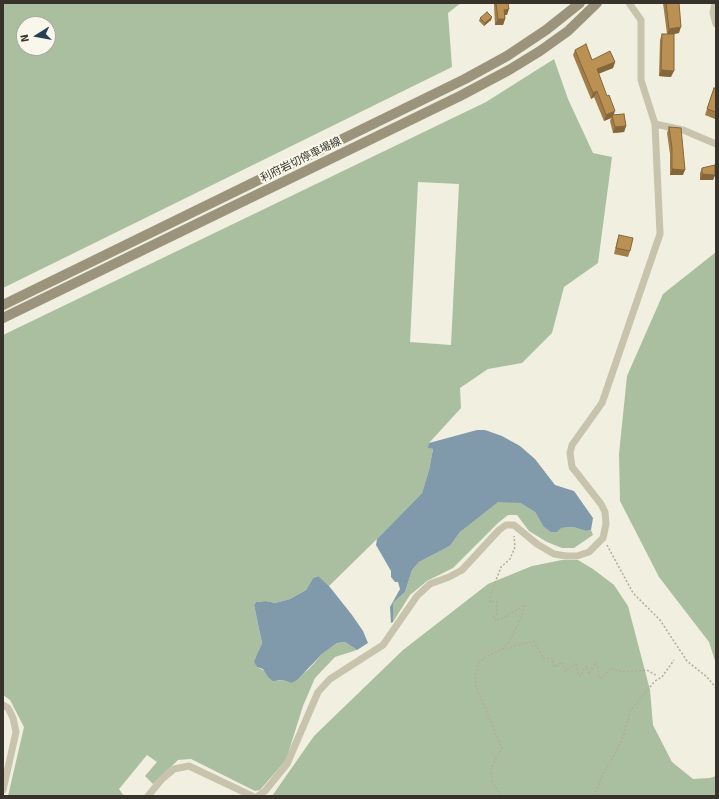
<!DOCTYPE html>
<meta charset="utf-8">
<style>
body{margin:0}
#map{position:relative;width:719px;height:799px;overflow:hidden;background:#f1efdf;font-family:Signika,sans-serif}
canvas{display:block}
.frame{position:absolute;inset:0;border:4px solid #37332a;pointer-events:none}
.north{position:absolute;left:16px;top:16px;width:40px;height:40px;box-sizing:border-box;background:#f9f7eb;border:1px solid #aba99e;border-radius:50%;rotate:259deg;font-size:11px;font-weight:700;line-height:16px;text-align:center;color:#37332a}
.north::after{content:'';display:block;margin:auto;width:14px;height:18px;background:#234055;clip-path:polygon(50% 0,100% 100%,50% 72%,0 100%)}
</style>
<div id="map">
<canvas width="719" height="799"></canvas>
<div class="frame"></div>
<div class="north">N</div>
</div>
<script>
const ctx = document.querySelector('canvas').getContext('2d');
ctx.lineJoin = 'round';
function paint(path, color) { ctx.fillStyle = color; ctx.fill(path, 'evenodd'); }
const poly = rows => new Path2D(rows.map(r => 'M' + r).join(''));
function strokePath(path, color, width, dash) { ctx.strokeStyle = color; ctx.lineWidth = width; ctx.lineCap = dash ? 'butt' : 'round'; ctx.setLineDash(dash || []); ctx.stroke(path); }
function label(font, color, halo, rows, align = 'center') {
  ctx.font = font + ' Signika,"Noto Sans JP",sans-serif'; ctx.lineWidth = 4; ctx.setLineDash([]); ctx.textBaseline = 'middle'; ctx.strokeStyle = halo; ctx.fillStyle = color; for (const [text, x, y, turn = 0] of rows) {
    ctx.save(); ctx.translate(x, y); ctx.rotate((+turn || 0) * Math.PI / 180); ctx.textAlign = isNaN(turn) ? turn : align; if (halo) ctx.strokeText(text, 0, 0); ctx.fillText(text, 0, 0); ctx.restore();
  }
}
paint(poly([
 [3,3,461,3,448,13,452,67,3,288],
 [24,24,48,24,48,48,24,48],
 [554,59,568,99,593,153,612,157,598,263,564,287,552,333,522,363,488,369,460,388,461,408,429,443,429,448,433,449,429,470,422,493,377,539,329,586,317,576,313,578,306,590,290,599,275,603,266,601,256,602,254,605,262,643,255,662,257,667,267,672,268,677,278,681,283,680,291,683,309,669,322,654,337,643,345,642,357,650,335,657,315,678,303,706,286,760,260,790,255,791,191,759,178,760,153,784,145,776,157,762,147,755,119,789,124,796,8,796,24,727,10,700,3,695,3,335,486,102],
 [418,182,459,184,451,345,410,342],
 [716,252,716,664,709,642,659,577,620,501,619,454,627,376,663,294],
 [507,501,520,503,535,512,543,526,561,528,573,527,586,531,591,530,593,535,574,548,562,548,547,542,529,531,517,515,508,515,498,523,453,568,427,581,410,595,393,622,393,603,405,592,412,570,419,562,450,546,460,532,488,508,498,502],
 [562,560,578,560,593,569,614,585,628,606,650,690,653,725,672,762,693,779,710,778,716,776,716,796,272,796,314,736,403,650,488,584,532,566]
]), '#aabfa0');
paint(poly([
 [477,430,485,430,502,436,520,446,535,459,555,485,574,491,593,518,591,530,586,531,573,527,561,528,557,532,551,532,543,526,535,512,520,503,498,502,460,532,450,546,419,562,412,570,405,592,393,603,393,622,391,623,390,607,400,589,398,582,395,582,391,577,391,571,376,545,377,539,422,493,429,470,433,449,428,448,429,443],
 [318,576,329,586,352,615,363,631,368,643,357,650,345,642,337,643,322,654,297,680,291,683,283,680,273,681,268,677,263,669,257,667,254,662,262,643,254,605,256,602,266,601,275,603,290,599,306,590,313,578]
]), '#819aab');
strokePath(poly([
 [607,545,633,593,660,620,687,661,707,677,716,688],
 [502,649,509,642,522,616,525,605,497,621,493,618,497,613,497,602,490,602,490,596,501,567,510,559,515,547,514,536],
 [501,796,492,781,491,768,502,748,476,687,475,678,478,663,486,657,500,650,534,641,543,658,553,659,554,667,562,662,565,671,576,663,579,676,581,676,585,667,587,666,589,674,593,666,597,663,599,677,602,678,611,668,622,672,647,670,657,676],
 [594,796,602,776,615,754,623,737,630,711,655,681,662,677,674,660]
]), '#b4ad96', 1.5, [2, 2]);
strokePath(poly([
 [715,3,713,13,716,24],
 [655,124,683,130,716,144],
 [3,705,8,708,13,718,16,732,3,790],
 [148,796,162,779,174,769,189,766,252,796],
 [258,796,265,791,287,764,318,692,330,679,383,645,417,596,430,584,449,577,462,570,499,530,506,525,514,525,537,544,554,554,566,556,577,556,589,552,603,538,606,524,605,512,601,504,576,472,572,467,570,453,572,445,602,403,660,234,655,124,641,80,641,20,629,3]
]), '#c8c3ac', 7);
strokePath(poly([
 [3,305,465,79,507,56,546,30,580,3],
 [3,318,460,96,509,70,540,51,568,31,597,3]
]), '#9c937d', 10);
paint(poly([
 [494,3,508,3,507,15,505,15,505,19,503,25,495,25,494,5],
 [663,3,679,3,679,33,674,34,671,77,659,76,660,40,662,34,667,34],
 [492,17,491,20,484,26,479,21,480,18],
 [575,50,592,60,615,62,613,68,598,74,613,115,626,126,624,132,613,133,610,121,611,118,604,121,594,97,591,99,573,55],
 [714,88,716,89,716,117,715,119,705,115],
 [669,127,683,175,670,175,670,154,667,133],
 [702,168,715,175,713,180,700,180,700,173],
 [619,235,630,251,628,257,614,254,617,241]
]), '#a17d47');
paint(poly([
 [509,9,507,15,502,15,504,10],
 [492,17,491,20,484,26,485,23],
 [498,19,505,19,503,25,495,25],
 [681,27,679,33,667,35,669,29],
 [615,62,613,68,595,75,597,69],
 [661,70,674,71,671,77,659,76],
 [597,91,594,97,591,99,593,93],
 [615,111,613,117,612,115,611,118,604,121,606,115],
 [626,126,624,132,613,133,615,127],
 [672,169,685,170,683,175,670,175],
 [702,174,715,175,713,180,700,180]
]), '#83663a');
const building = poly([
 [496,3,508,3,509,9,504,10,505,19,498,19,496,3],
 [666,3,679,3,681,27,669,29,666,3],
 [487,12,492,17,485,23,480,18,487,12],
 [662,34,674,34,674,71,661,70,662,34],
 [586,44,592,60,610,51,615,62,597,69,607,96,609,95,615,111,606,115,597,91,593,93,575,50,586,44],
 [714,88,716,89,716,112,707,109,714,88],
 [624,114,626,126,615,127,612,115,624,114],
 [669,127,681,128,685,170,672,169,672,148,669,127],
 [715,165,715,175,702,174,702,168,715,165],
 [619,235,633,238,630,251,616,248,619,235]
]);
paint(building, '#bb9153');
strokePath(building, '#83663a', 1);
label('11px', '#37332a', '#f9f7eb', [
 ["利府岩切停車場線",301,160,-26]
]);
</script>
